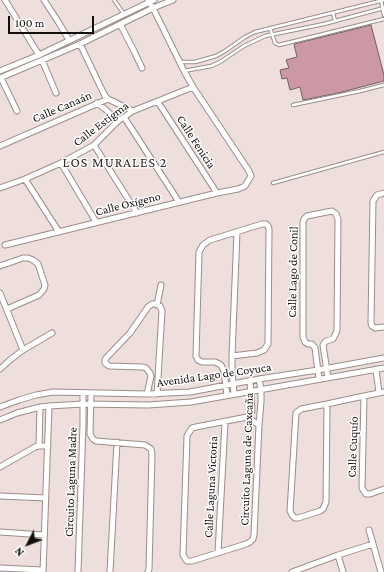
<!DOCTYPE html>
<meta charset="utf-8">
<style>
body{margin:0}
#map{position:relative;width:384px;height:572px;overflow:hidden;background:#eedfdc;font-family:"Crimson Pro",serif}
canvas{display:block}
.north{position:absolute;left:8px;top:524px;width:40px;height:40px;-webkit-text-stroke:3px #fff;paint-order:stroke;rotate:228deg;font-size:11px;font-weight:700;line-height:16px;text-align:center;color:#140f0e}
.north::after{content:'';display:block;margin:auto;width:14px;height:18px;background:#140f0e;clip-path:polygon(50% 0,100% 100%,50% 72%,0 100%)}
.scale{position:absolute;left:8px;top:16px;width:86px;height:18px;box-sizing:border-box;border:2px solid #140f0e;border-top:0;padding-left:5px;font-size:12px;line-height:14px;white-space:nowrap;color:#140f0e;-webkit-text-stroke:3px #fff;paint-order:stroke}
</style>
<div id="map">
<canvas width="384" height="572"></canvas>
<div class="north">N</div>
<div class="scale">100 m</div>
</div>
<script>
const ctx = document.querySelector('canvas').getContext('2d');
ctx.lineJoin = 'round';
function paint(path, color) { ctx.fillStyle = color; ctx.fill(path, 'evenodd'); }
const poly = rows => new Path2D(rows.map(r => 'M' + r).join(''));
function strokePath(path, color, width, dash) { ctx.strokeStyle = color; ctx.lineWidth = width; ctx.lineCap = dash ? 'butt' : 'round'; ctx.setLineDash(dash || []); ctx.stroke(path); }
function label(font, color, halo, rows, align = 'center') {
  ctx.font = font + ' "Crimson Pro",serif'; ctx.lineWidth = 3; ctx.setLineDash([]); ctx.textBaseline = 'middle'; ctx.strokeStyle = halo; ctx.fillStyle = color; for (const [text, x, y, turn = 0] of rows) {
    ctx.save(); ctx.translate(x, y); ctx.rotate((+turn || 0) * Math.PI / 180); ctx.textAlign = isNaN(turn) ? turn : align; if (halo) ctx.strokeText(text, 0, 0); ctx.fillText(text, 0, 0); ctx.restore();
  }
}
const building = poly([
 [371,25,384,75,384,81,338,93,303,100,300,87,290,90,287,78,282,79,280,70,289,68,286,60,297,57,294,44,371,25]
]);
paint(building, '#cc98a6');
strokePath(building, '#6d6163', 1);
const lane = poly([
 [114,0,124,14],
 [381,0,384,15],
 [333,13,335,21],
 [270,28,275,43,279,45,384,19],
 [180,62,195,62,216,56,225,51,245,37,255,32,384,0],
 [184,71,211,66,220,62,244,46,265,36,324,24,384,8],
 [293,105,360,91,384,85],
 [273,183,384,152]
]);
const street = poly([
 [5,0,39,55],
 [44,0,59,23,69,40],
 [120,24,134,51,142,68],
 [80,44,105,96,108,99,133,111],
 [42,60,56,93],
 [0,71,39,55,154,0],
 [0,78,80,44,153,8,173,0],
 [1,78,17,111],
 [158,102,217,193],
 [97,103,105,109,118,121],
 [124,117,179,202],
 [94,145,137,213],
 [0,146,108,99],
 [61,163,96,222],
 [25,179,59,232],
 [0,188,25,179,61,163,85,150,94,145,118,121,133,111,193,87],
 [384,193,377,195,373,201,371,323,372,326,375,328,384,327],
 [5,245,217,193,238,189,245,186,251,176,249,171,193,87,184,71,153,8,148,0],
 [0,266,23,258,28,258,33,260,38,264,45,285,44,289,39,295,7,309],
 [0,293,23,350],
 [157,305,161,285],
 [0,369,10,360,23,350,52,333],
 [376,369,379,393],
 [319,379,315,348,312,344,308,344,305,342,303,337,303,222,304,219,307,216,332,211,336,214,338,219,337,331,333,339,326,341,323,345,328,378],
 [250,381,252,411,247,417,196,427,192,428,188,434,187,436,183,555,187,561,192,561,246,544,250,542,253,539,254,535,259,425,261,402,261,389,259,379],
 [91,393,90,434,93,439,96,441,145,445,151,449,152,454,149,569,148,572],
 [147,394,151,376,150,373,146,368,143,367,109,366,105,363,105,360,107,357,130,333,148,307,152,304,155,304,160,306,162,311,157,394],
 [234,394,232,371,232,356,237,232],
 [227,395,224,371,221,365,215,362,202,362,198,360,196,356,199,252,203,245,210,240,262,224,266,224,268,226,269,229,268,344,264,350,257,353,232,356],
 [364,396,362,488,366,494,370,494,384,489],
 [327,404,326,502,323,509,320,511,298,518,295,518,292,515,290,511,296,413,301,409,327,404,364,396,384,392],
 [0,407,19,400,36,395,53,392,147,394,190,392,259,379,318,370,384,358],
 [247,417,259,425],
 [0,420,17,413,40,407,49,406,83,404,148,405,191,402,384,368],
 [39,446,40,407],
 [0,467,35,447,39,446,48,446],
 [0,496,46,498],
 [369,530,381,572],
 [0,532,44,535],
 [218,553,225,422],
 [338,555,343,572],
 [0,568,43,570],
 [43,572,49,406],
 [78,572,83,424,83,393],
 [110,572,117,442],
 [292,572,338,555,373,544]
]);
strokePath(lane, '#9b8d8a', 4.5);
strokePath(street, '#9b8d8a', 7);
strokePath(lane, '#fff', 2.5);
strokePath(street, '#fff', 5);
label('12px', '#140f0e', '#fff', [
 ["Calle Canaán",62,107,-23],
 ["Calle Estigma",101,124,-37],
 ["Calle Fenicia",196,142,57],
 ["Calle Oxígeno",128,204,-14],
 ["Calle Lago de Conil",293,272,-89],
 ["Avenida Lago de Coyuca",214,375,-8],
 ["Calle Cuquío",353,447,-88],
 ["Circuito Laguna de Caxcaña",247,459,-88],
 ["Circuito Laguna Madre",71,482,-88],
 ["Calle Laguna Victoria",211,487,-87]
]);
ctx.letterSpacing = '1px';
label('14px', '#352a28', '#fff', [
 ["LOS MURALES 2",115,163]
]);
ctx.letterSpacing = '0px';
</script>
